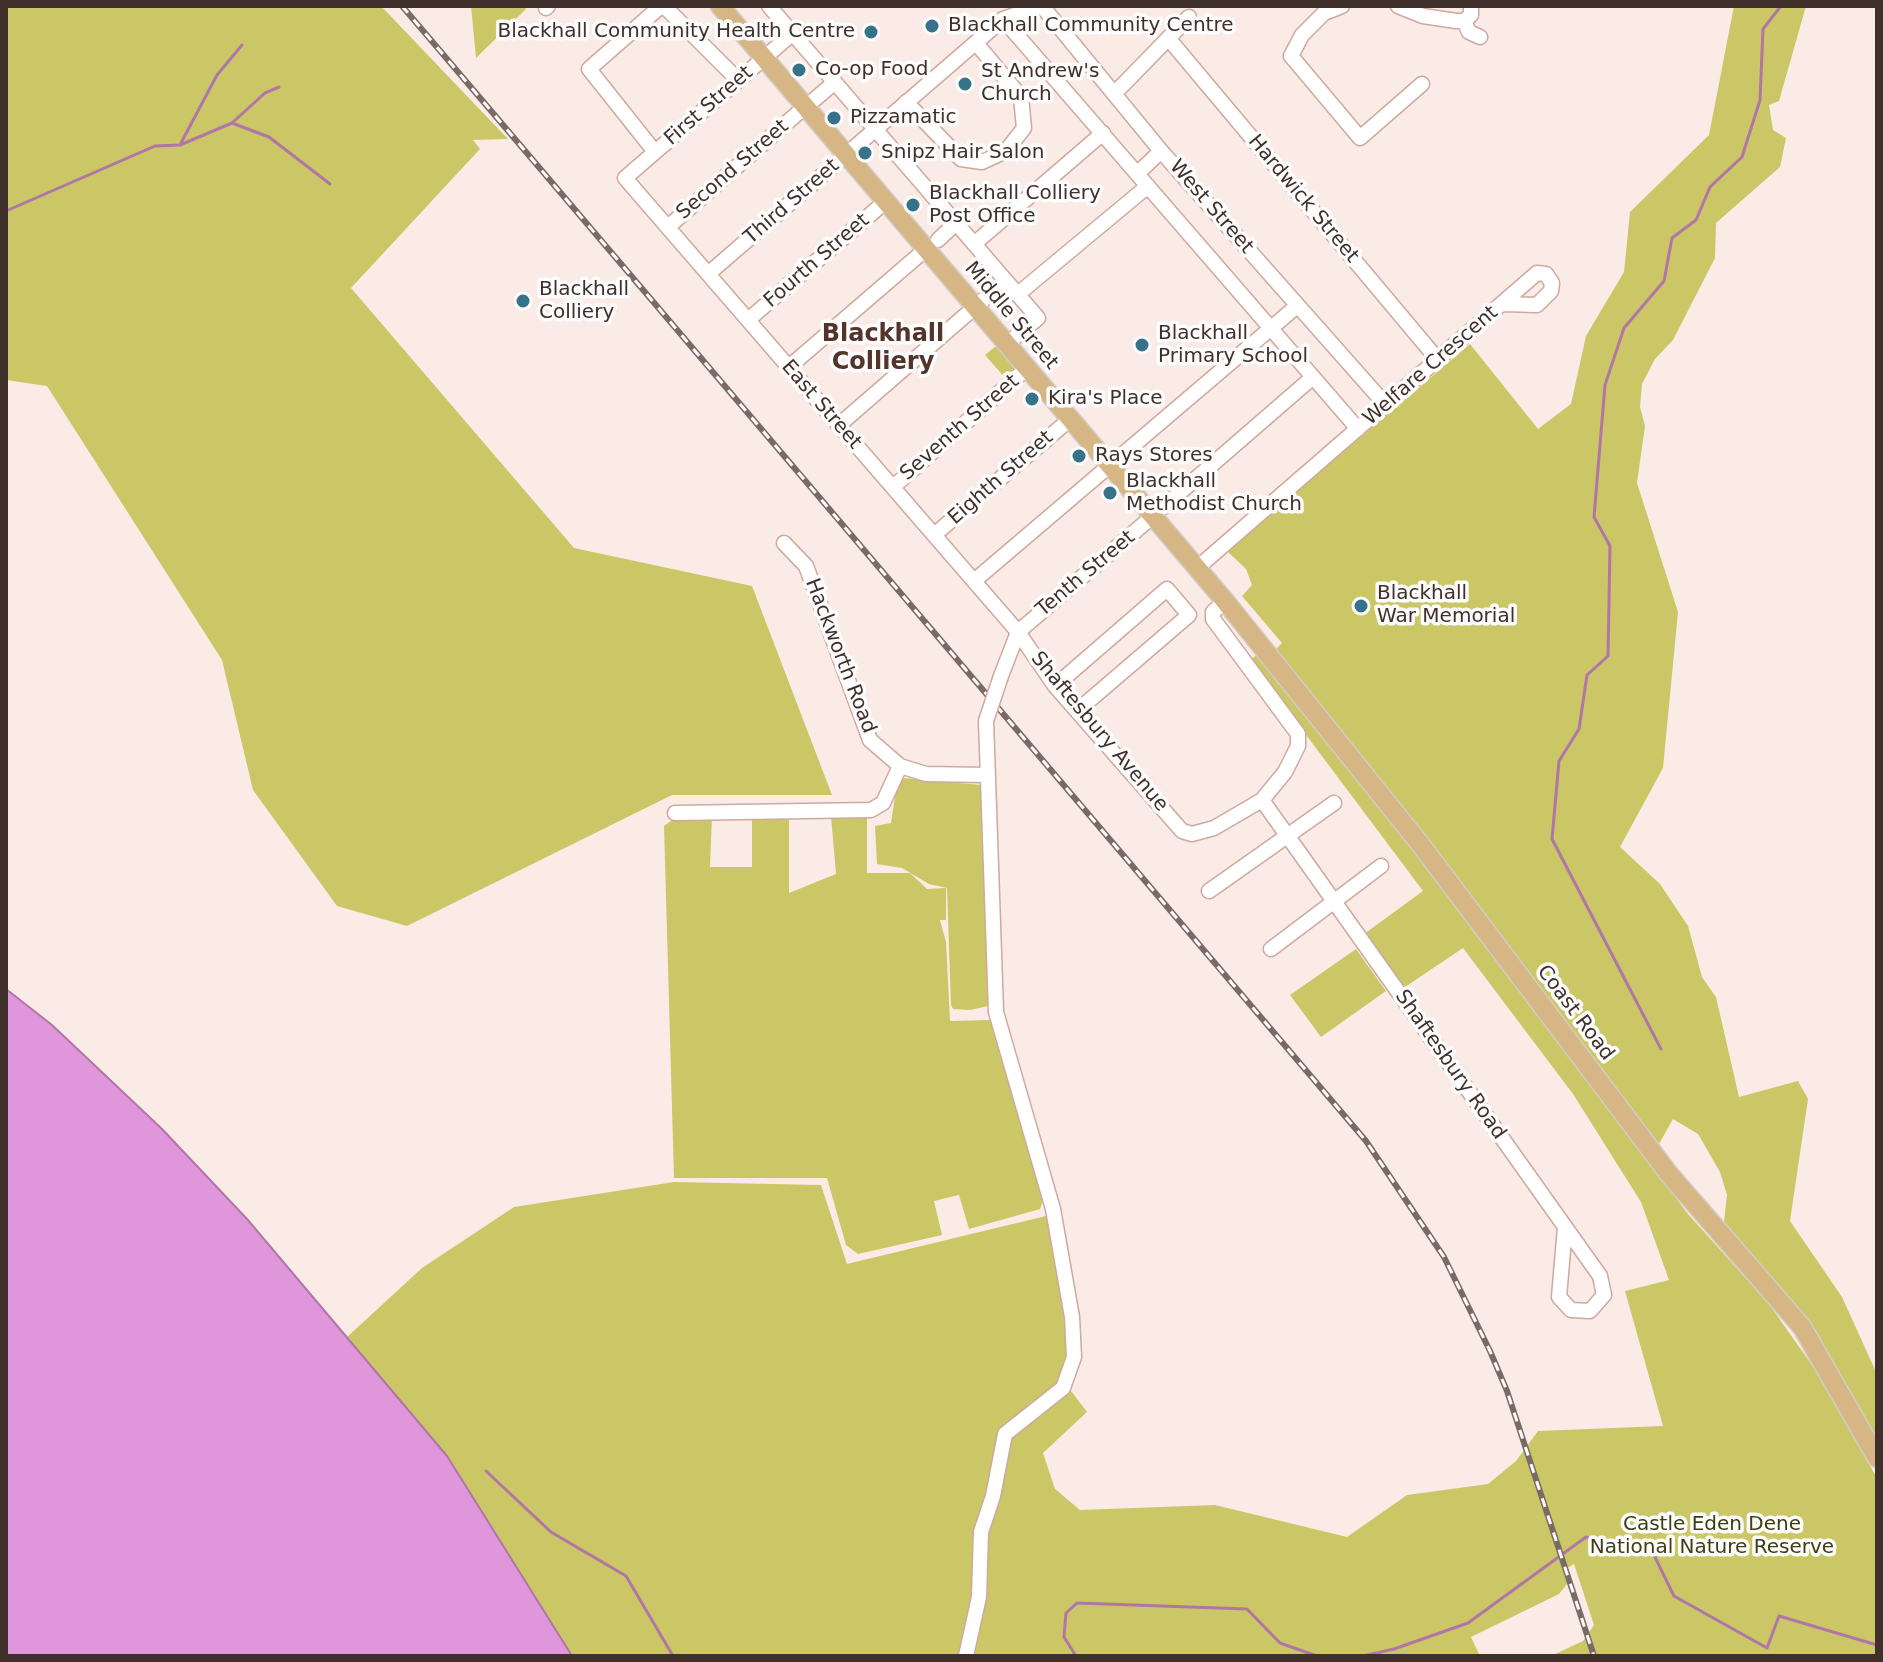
<!DOCTYPE html>
<style>
body{margin:0}
#map{position:relative;width:1883px;height:1662px;overflow:hidden;background:#fbebe6;font-family:"DejaVu Sans",sans-serif}
canvas{display:block}
.frame{position:absolute;inset:0;border:8px solid #3f302c;pointer-events:none}
</style>
<div id="map">
<canvas width="1883" height="1662"></canvas>
<div class="frame"></div>
</div>
<script>
const ctx = document.querySelector('canvas').getContext('2d');
ctx.lineJoin = 'round';
function paint(path, color) { ctx.fillStyle = color; ctx.fill(path, 'evenodd'); }
const poly = rows => new Path2D(rows.map(r => 'M' + r).join(''));
function strokePath(path, color, width, dash) { ctx.strokeStyle = color; ctx.lineWidth = width; ctx.lineCap = dash ? 'butt' : 'round'; ctx.setLineDash(dash || []); ctx.stroke(path); }
function label(font, color, halo, rows, align = 'center') {
  ctx.font = font + ' "DejaVu Sans",sans-serif'; ctx.lineWidth = 7; ctx.setLineDash([]); ctx.textBaseline = 'middle'; ctx.strokeStyle = halo; ctx.fillStyle = color; for (const [text, x, y, turn = 0] of rows) {
    ctx.save(); ctx.translate(x, y); ctx.rotate((+turn || 0) * Math.PI / 180); ctx.textAlign = isNaN(turn) ? turn : align; if (halo) ctx.strokeText(text, 0, 0); ctx.fillText(text, 0, 0); ctx.restore();
  }
}
paint(poly([
 [6,6,381,6,508,139,473,140,480,149,351,288,574,548,752,586,832,795,672,795,407,926,337,906,253,790,222,660,47,386,6,380],
 [471,6,524,6,526,9,476,58],
 [1734,6,1806,6,1779,101,1769,105,1773,130,1786,138,1780,167,1716,223,1715,258,1673,340,1655,359,1642,384,1640,407,1645,426,1637,483,1678,612,1663,768,1620,847,1660,884,1688,926,1702,977,1716,997,1739,1097,1798,1081,1808,1099,1790,1221,1842,1297,1877,1374,1877,1445,1821,1340,1724,1221,1727,1195,1720,1172,1698,1134,1673,1119,1659,1144,1276,649,1282,643,1242,596,1252,585,1246,569,1227,551,1470,344,1538,429,1571,404,1586,336,1624,272,1630,212,1709,135],
 [996,346,1017,372,1007,380,985,355],
 [1258,654,1442,886,1688,1214,1769,1304,1814,1368,1877,1478,1877,1656,1551,1656,1583,1641,1594,1625,1574,1564,1564,1570,1568,1583,1559,1594,1471,1637,1480,1656,572,1656,447,1456,346,1338,422,1268,514,1207,674,1182,821,1185,847,1264,1054,1214,1072,1317,1065,1383,1087,1412,1043,1453,1055,1489,1080,1510,1215,1505,1347,1537,1407,1495,1488,1484,1516,1461,1538,1431,1663,1426,1625,1291,1669,1280,1641,1202,1573,1094,1463,948,1402,989,1364,934,1423,891,1250,660],
 [904,778,981,785,988,1006,970,1010,953,1009,951,1005,947,888,929,884,902,868,877,864,875,826,891,823,896,790],
 [867,815,867,873,910,873,927,889,946,888,946,920,940,920,946,942,950,1021,990,1020,1044,1197,1040,1209,969,1229,959,1195,934,1201,942,1235,858,1254,846,1245,827,1178,674,1178,664,826,678,816,712,816,710,867,752,867,752,816,789,816,789,893,836,874,831,816],
 [1356,949,1386,991,1321,1037,1290,995]
]), '#cbc766');
const water = poly([
 [6,989,52,1025,162,1129,247,1219,447,1456,572,1656,6,1656,6,989]
]);
paint(water, '#e096da');
strokePath(water, '#b077a6', 2);
strokePath(poly([
 [232,123,265,93,279,87],
 [181,143,217,75,242,45],
 [6,211,155,146,180,145,232,123,269,137,330,184],
 [1661,1049,1552,839,1559,761,1579,729,1587,675,1608,656,1610,546,1594,517,1605,385,1624,328,1664,281,1672,238,1696,220,1710,187,1742,157,1760,100,1763,29,1781,6],
 [486,1471,551,1532,626,1576,673,1656],
 [1076,1656,1064,1637,1066,1613,1077,1603,1247,1609,1280,1643,1317,1656],
 [1363,1656,1394,1649,1468,1623,1586,1537,1653,1553,1674,1596,1767,1648,1779,1616,1877,1645]
]), '#b077a6', 3);
const minor = poly([
 [664,6,738,80],
 [769,6,1038,318,1006,345],
 [1042,6,1161,151,1385,404],
 [1342,6,1324,13,1302,35,1291,56,1360,138,1422,84],
 [1398,6,1423,16,1456,21,1464,21,1471,15,1471,6],
 [546,8,548,6],
 [1003,19,1358,429],
 [1464,21,1469,32,1480,37],
 [793,33,625,178,1018,632,1055,686,1182,831,1192,834,1214,828,1262,800,1285,772,1298,746,1298,734,1213,619,1213,612,1225,601],
 [1168,38,1438,360],
 [1114,94,1189,17],
 [814,100,835,82],
 [906,102,961,159,982,162,1006,151,1024,128,1021,97,976,43],
 [655,152,589,69,661,6],
 [1138,173,1161,151],
 [668,227,799,112],
 [938,240,956,223],
 [974,244,1103,133],
 [708,274,1003,19,1040,6],
 [1018,294,1148,186],
 [982,301,1006,281],
 [748,320,886,201],
 [789,367,926,249],
 [839,425,975,307],
 [893,487,1026,369],
 [1162,508,1313,377],
 [934,535,1069,420],
 [784,543,806,566,870,740,900,766],
 [1196,569,1537,273,1546,274,1552,283,1551,291,1537,305,1504,304],
 [974,581,1297,306],
 [1001,676,1018,632,1153,516],
 [1055,686,1167,589,1189,615,1077,711],
 [1262,800,1600,1276,1604,1295,1590,1311,1571,1310,1559,1297,1565,1227],
 [675,813,871,810,883,803,900,766,926,774,987,775],
 [1209,891,1334,803],
 [1271,949,1381,866],
 [966,1656,979,1597,981,1532,993,1496,1005,1434,1063,1388,1074,1357,1072,1317,1053,1209,996,1012,986,721]
]);
const major = poly([
 [720,6,1225,601,1421,845,1669,1174,1802,1327,1877,1458]
]);
strokePath(minor, '#cea99e', 17);
strokePath(major, '#d1cdcc', 21);
strokePath(minor, '#fff', 14);
strokePath(major, '#d7b686', 18);
const rail = poly([
 [402,6,1366,1141,1444,1257,1490,1351,1507,1391,1594,1656]
]);
strokePath(rail, '#7a6a66', 6);
strokePath(rail, '#fcfcfc', 3, [9]);
const minorBridge = poly([
 [986,721,1001,676]
]);
strokePath(minorBridge, '#cea99e', 17, []);
strokePath(minorBridge, '#fff', 14);
for (const [x, y, r, color] of [
 [932,26,8,"#367289"],
 [871,32,8,"#367289"],
 [799,70,8,"#367289"],
 [965,84,8,"#367289"],
 [834,118,8,"#367289"],
 [865,153,8,"#367289"],
 [913,205,8,"#367289"],
 [523,301,8,"#367289"],
 [1142,345,8,"#367289"],
 [1032,399,8,"#367289"],
 [1079,456,8,"#367289"],
 [1110,493,8,"#367289"],
 [1361,606,8,"#367289"]
]) { const dot = new Path2D(); dot.arc(x, y, r, 0, 2 * Math.PI); ctx.fillStyle = color; ctx.fill(dot); strokePath(dot, '#fcfcfc', 3); }
label('20px', '#3f302c', '#fcfcfc', [
 ["Blackhall Community Centre",948,26],
 ["Blackhall Community Health Centre",855,32,"right"],
 ["Co-op Food",815,70],
 ["St Andrew's",981,72],
 ["Church",981,95],
 ["Pizzamatic",850,118],
 ["Snipz Hair Salon",881,153],
 ["Blackhall Colliery",929,194],
 ["Post Office",929,217],
 ["Blackhall",539,290],
 ["Colliery",539,313],
 ["Blackhall",1158,334],
 ["Primary School",1158,357],
 ["Kira's Place",1048,399],
 ["Rays Stores",1095,456],
 ["Blackhall",1126,482],
 ["Methodist Church",1126,505],
 ["Blackhall",1377,594],
 ["War Memorial",1377,617]
], 'left');
label('20px', '#3f302c', '#fcfcfc', [
 ["First Street",709,106,-41],
 ["Second Street",733,170,-41],
 ["Hardwick Street",1303,199,50],
 ["Third Street",792,202,-41],
 ["West Street",1211,207,49],
 ["Fourth Street",817,261,-41],
 ["Middle Street",1011,316,50],
 ["Welfare Crescent",1431,366,-41],
 ["East Street",821,405,49],
 ["Seventh Street",960,428,-41],
 ["Eighth Street",1001,478,-41],
 ["Tenth Street",1086,574,-40],
 ["Hackworth Road",840,656,69],
 ["Shaftesbury Avenue",1099,732,50],
 ["Coast Road",1575,1013,53],
 ["Shaftesbury Road",1450,1065,55]
]);
label('20px', '#3f3d12', '#fcfcfc', [
 ["Castle Eden Dene",1712,1525],
 ["National Nature Reserve",1712,1548]
]);
label('bold 24px', '#52342b', '#fcfcfc', [
 ["Blackhall",883,335],
 ["Colliery",883,363]
]);
</script>
